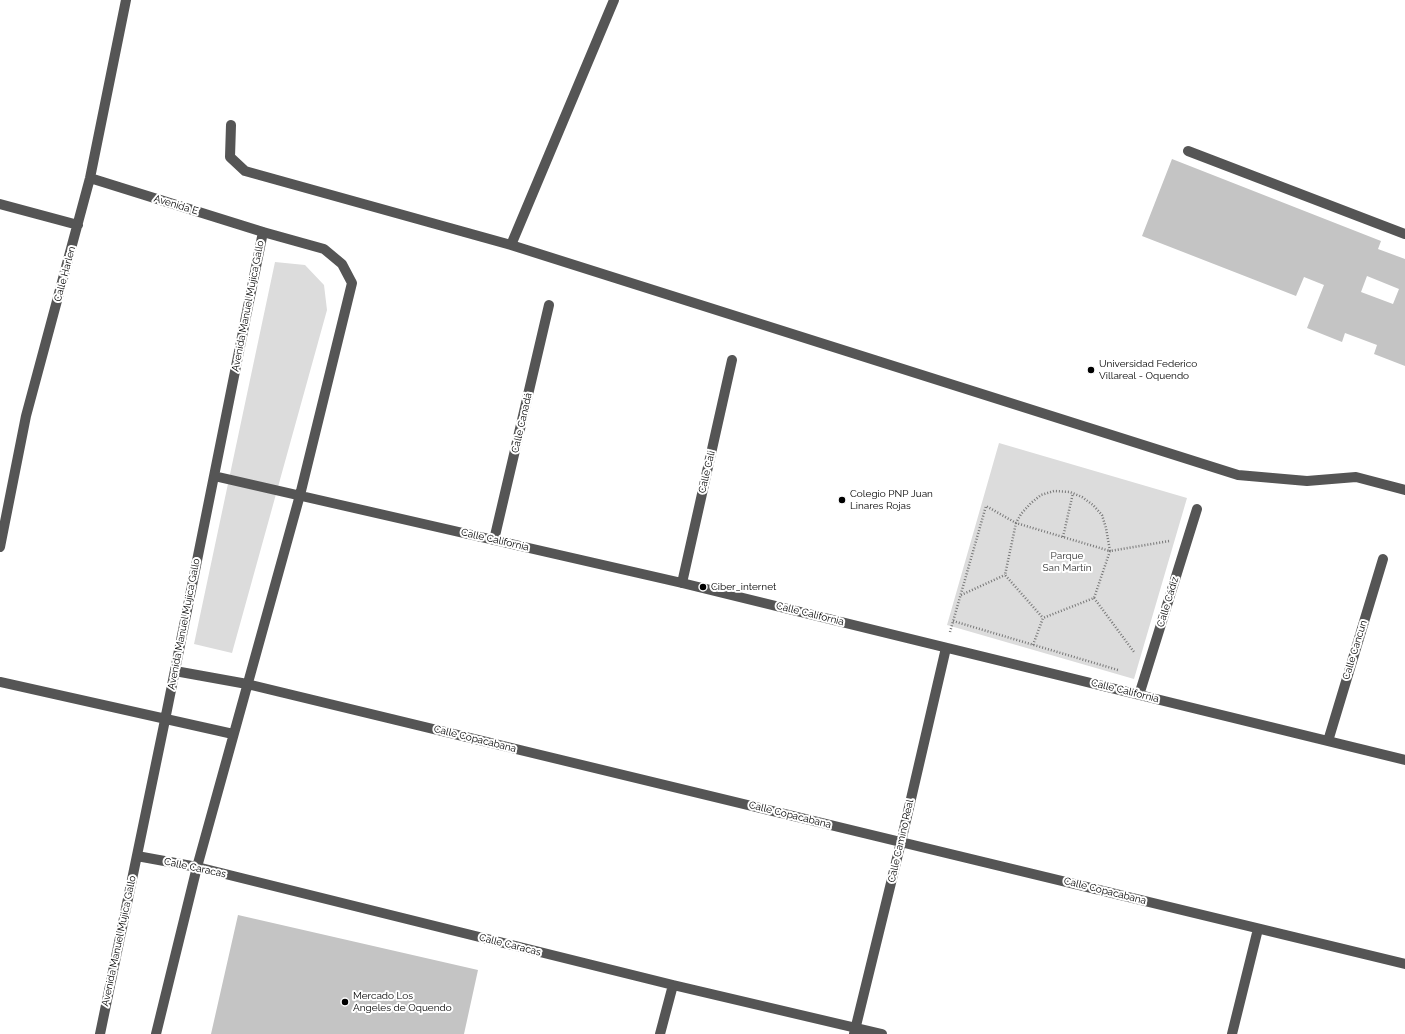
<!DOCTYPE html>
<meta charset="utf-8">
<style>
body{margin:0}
canvas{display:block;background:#fff}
</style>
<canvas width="1405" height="1034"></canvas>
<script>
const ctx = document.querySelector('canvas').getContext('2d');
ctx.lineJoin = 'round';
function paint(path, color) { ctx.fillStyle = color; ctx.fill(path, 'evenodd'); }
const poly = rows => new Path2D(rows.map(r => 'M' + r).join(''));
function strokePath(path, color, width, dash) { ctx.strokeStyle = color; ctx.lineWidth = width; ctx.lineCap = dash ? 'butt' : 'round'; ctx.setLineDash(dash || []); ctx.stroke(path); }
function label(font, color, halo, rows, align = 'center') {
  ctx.font = font + ' Raleway,sans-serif'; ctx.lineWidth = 4; ctx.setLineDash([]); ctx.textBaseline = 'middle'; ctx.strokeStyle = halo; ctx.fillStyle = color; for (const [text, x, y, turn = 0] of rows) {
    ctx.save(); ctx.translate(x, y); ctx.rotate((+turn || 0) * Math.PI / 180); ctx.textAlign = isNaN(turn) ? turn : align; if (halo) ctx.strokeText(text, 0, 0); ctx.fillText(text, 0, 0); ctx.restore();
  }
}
paint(poly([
 [275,262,305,265,324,285,327,310,232,653,194,644],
 [999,443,1187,498,1134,679,947,625]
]), '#dcdcdc');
paint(poly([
 [1172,159,1381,241,1378,249,1405,259,1405,366,1374,354,1377,345,1345,333,1342,342,1307,328,1324,285,1304,277,1296,296,1142,236],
 [1367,276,1399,289,1393,304,1361,292],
 [238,915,478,970,464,1034,211,1034]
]), '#c4c4c4');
strokePath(poly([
 [1063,537,1073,493],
 [961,595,1005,575],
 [1094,598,1134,652],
 [953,621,1118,670],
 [950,632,986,506,1016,523,1021,514,1031,503,1041,495,1054,491,1070,492,1082,497,1093,505,1102,515,1106,528,1110,551,1169,541],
 [1033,645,1043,618,1094,598,1110,551,1016,523,1005,575,1043,618]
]), '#777', 2.5, [1, 2]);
strokePath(poly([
 [231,125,230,157,245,171,511,245,1238,475,1307,481,1356,477,1405,490],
 [1188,151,1405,234],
 [90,178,263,232,324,249,342,264,352,283,300,495,197,867,156,1034],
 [0,204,78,225],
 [511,245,614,0],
 [214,476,682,583,1405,760],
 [494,540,549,305],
 [0,547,26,416,90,178,126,0],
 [682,583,732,360],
 [175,671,247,684,1405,964],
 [0,682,233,734],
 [1139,695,1197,509],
 [1328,741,1383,559],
 [137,856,197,867,673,985,882,1034],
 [100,1034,165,720,263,232],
 [660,1034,673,985],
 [854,1034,901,842,946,648],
 [1232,1034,1258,929]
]), '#555', 10);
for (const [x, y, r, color] of [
 [1091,370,4,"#000"],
 [842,500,4,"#000"],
 [703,587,4,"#000"],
 [345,1002,4,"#000"]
]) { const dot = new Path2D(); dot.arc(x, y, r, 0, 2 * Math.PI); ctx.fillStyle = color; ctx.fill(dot); strokePath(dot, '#fff', 1.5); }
label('10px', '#000', '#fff', [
 ["Avenida E",176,205,17],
 ["Calle Harlen",65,274,-75],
 ["Avenida Manuel Mujica Gallo",248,306,-79],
 ["Calle Canadá",522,423,-77],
 ["Calle Cali",707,472,-77],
 ["Calle California",495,540,13],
 ["Calle Cádiz",1168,602,-73],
 ["Calle California",810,614,14],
 ["Avenida Manuel Mujica Gallo",184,624,-79],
 ["Calle Cancun",1355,650,-73],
 ["Calle California",1125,691,14],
 ["Calle Copacabana",475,739,14],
 ["Calle Copacabana",790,815,14],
 ["Calle Camino Real",901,841,-77],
 ["Calle Caracas",195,868,12],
 ["Calle Copacabana",1105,891,14],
 ["Avenida Manuel Mujica Gallo",119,941,-78],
 ["Calle Caracas",510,945,14]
]);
label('10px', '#000', '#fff', [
 ["Universidad Federico",1099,364],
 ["Villareal - Oquendo",1099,376],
 ["Colegio PNP Juan",850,494],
 ["Linares Rojas",850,506],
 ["Ciber_internet",711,587],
 ["Mercado Los",353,996],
 ["Angeles de Oquendo",353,1008]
], 'left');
label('10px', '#333', '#fff', [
 ["Parque",1067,556],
 ["San Martín",1067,568]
]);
</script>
